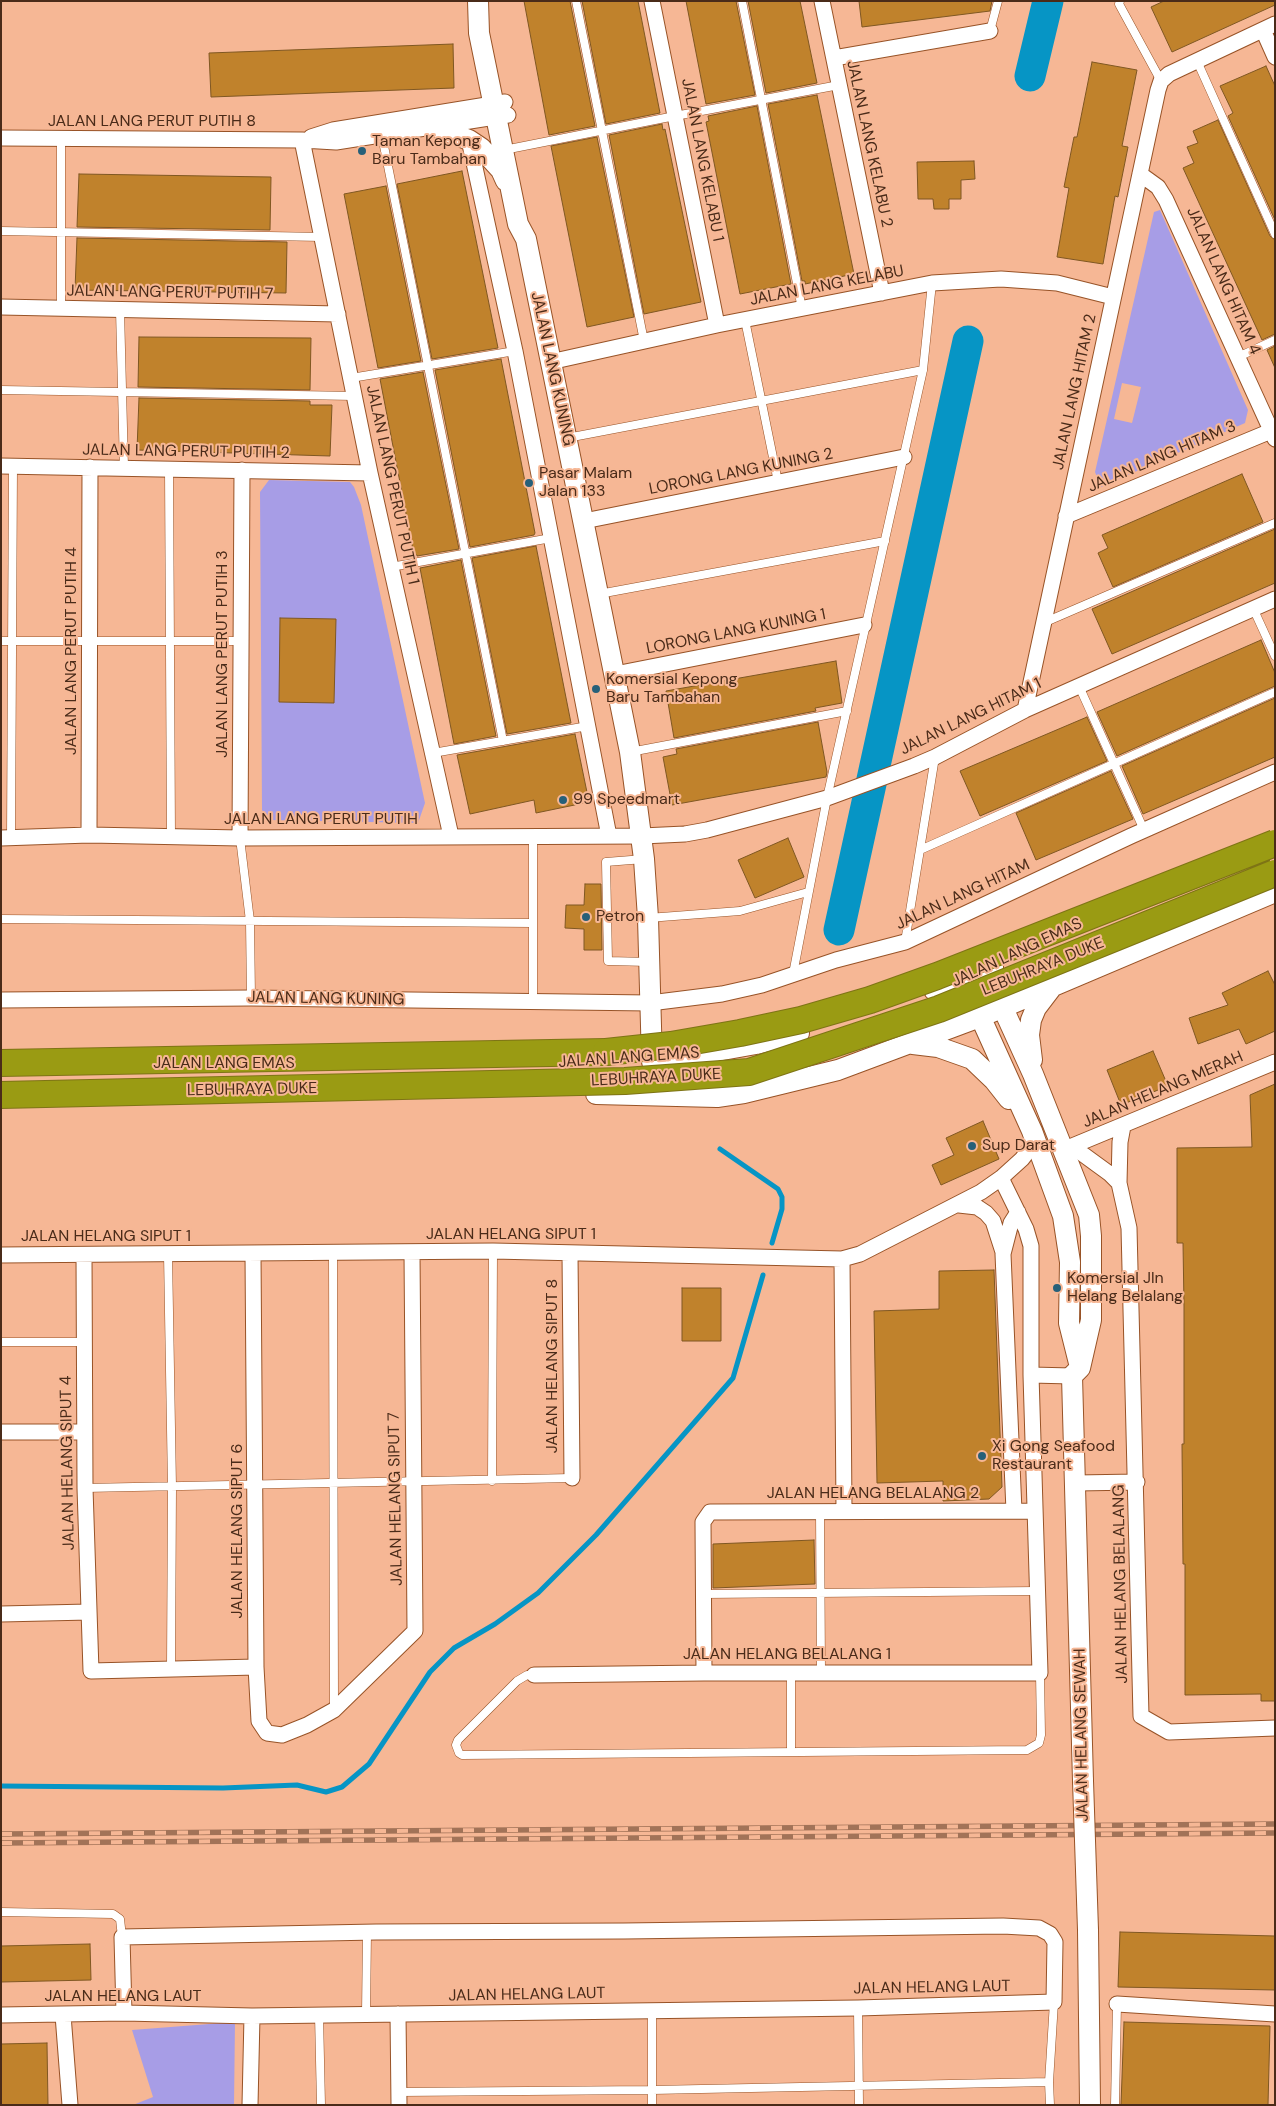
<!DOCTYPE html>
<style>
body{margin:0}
#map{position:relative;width:1276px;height:2106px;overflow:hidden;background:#f6b795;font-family:"DM Sans",sans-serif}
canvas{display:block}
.frame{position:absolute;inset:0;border:2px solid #4a2b19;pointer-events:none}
</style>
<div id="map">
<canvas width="1276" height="2106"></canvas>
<div class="frame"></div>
</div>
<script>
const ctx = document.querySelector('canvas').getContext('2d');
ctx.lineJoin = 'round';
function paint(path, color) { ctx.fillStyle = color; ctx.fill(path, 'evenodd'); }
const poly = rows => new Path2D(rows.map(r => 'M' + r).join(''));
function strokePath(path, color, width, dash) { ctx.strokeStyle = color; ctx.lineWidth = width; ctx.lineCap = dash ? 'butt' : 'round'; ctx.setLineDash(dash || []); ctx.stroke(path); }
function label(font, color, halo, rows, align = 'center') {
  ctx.font = font + ' "DM Sans",sans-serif'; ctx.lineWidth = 4; ctx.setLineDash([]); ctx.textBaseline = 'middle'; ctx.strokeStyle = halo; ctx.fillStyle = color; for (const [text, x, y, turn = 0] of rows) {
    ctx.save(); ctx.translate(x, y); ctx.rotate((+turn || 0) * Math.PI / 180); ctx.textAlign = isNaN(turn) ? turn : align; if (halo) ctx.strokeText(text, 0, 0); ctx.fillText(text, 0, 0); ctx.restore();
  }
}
paint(poly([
 [1160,210,1248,410,1245,423,1101,487,1095,472,1154,212],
 [1122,383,1141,387,1132,423,1114,419],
 [269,480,350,482,354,487,361,505,425,803,418,823,269,820,262,810,260,492],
 [235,2022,234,2105,133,2105,153,2097,132,2030]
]), '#a79de6');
strokePath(poly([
 [720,1149,778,1189,782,1197,782,1209,772,1243],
 [1,1786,223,1788,297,1785,326,1792,342,1787,369,1764,430,1672,454,1648,495,1624,538,1593,596,1535,733,1378,763,1275]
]), '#0695c5', 5);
strokePath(poly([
 [1030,76,1048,1],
 [839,930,968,341]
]), '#0695c5', 31);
const building = poly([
 [524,1,570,1,595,126,549,135,524,1],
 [582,1,638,1,660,113,606,124,582,1],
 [686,1,736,1,755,95,706,104,686,1],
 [748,1,800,1,817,83,766,93,748,1],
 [859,1,992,1,990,11,862,27,859,1],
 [1164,1,1275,1,1275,5,1172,52,1151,7,1164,1],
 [453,44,454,88,211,97,209,53,453,44],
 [1092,62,1137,70,1122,146,1128,147,1118,197,1115,196,1103,264,1057,257,1069,188,1064,187,1074,137,1077,137,1092,62],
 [1266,66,1275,86,1275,220,1228,116,1233,113,1220,86,1266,66],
 [817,95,854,274,805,284,805,281,802,281,768,104,817,95],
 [757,106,791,284,740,294,706,122,709,121,708,116,757,106],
 [1218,120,1270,236,1275,240,1275,334,1262,340,1183,168,1194,163,1187,147,1198,143,1193,131,1218,120],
 [662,124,663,130,665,129,701,302,644,314,609,135,662,124],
 [597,137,634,317,587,327,551,146,597,137],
 [974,161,975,179,961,180,961,199,949,199,949,209,934,209,933,199,918,199,917,162,974,161],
 [462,171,498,348,432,359,397,184,462,171],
 [79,174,271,177,270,230,77,227,79,174],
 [386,186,421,361,378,368,344,194,386,186],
 [77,238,287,242,286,293,75,290,77,238],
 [139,337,311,338,310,390,138,387,139,337],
 [1275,346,1275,368,1267,350,1275,346],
 [501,359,535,533,534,535,470,547,435,370,501,359],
 [423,372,459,549,417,556,417,555,414,555,380,379,423,372],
 [139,398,310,401,310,405,332,405,330,456,137,450,139,398],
 [1242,474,1263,522,1113,587,1098,553,1108,548,1102,535,1242,474],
 [1275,529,1275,583,1112,654,1092,609,1275,529],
 [536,546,571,723,507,734,472,558,536,546],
 [461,560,496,736,454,744,420,568,461,560],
 [280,618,336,619,334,703,279,702,280,618],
 [1261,640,1275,673,1275,686,1117,756,1097,712,1261,640],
 [836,661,842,703,815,708,816,711,674,738,666,691,836,661],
 [1275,698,1275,757,1143,814,1122,766,1275,698],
 [1087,717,1107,761,980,816,960,771,1087,717],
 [818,722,827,772,826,777,672,805,663,757,677,754,676,749,818,722],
 [575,734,589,802,536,813,534,800,470,814,457,755,575,734],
 [1111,771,1133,819,1036,860,1016,813,1111,771],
 [788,838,804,877,755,898,738,860,788,838],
 [585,884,601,884,602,950,584,950,584,929,565,928,566,905,584,905,585,884],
 [1268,971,1275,985,1275,1031,1246,1044,1239,1029,1198,1044,1189,1018,1228,1005,1222,993,1268,971],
 [1153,1051,1168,1086,1121,1105,1107,1070,1153,1051],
 [1275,1084,1275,1701,1261,1701,1261,1694,1185,1695,1185,1564,1183,1564,1182,1444,1184,1444,1184,1306,1183,1243,1177,1243,1177,1148,1252,1147,1250,1095,1275,1084],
 [983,1121,999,1159,941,1185,932,1165,954,1155,946,1138,983,1121],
 [994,1270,1002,1487,989,1499,943,1501,943,1481,877,1483,874,1311,939,1309,939,1271,994,1270],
 [682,1288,721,1288,721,1341,682,1341,682,1288],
 [814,1540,815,1584,713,1588,713,1544,814,1540],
 [1120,1932,1275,1936,1275,1990,1118,1987,1120,1932],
 [90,1944,91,1980,1,1982,1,1946,90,1944],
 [1124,2022,1270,2026,1268,2105,1121,2105,1124,2022],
 [47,2043,48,2105,1,2105,1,2044,47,2043]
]);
paint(building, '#c0822c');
strokePath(building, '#7f5722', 1);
const lane = poly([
 [576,1,644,341],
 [742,1,802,309],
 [1120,1,1119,4,1161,81],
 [990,31,998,1],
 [1197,61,1275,234],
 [382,136,503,741],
 [504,150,675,116,839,85],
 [1,231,322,237],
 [61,308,61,139],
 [120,310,124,468],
 [745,320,778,482],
 [1238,357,1275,340],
 [351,378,515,351],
 [1,390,355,396],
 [567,438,923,370],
 [169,468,171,837],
 [391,567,551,538],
 [599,594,885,541],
 [1253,608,1275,656],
 [1043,623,1275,523],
 [1,641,240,641],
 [1079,686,1144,830],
 [630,752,847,711],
 [433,753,588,726],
 [533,836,533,1002],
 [11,838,13,466],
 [240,838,250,921,251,998],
 [920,850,1275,692],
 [644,859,606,862,608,961,649,962],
 [648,918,740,911,808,892],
 [1,919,533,923],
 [905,942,935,757],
 [793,974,827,798,923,370,932,283],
 [168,1254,172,1487,171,1668],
 [333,1254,334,1708],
 [1,1342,84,1342],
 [492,1481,493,1251],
 [85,1488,572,1478],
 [820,1511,821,1673],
 [704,1594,1038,1591],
 [534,1675,527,1675,517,1681,458,1740,456,1745,459,1753,462,1755,1027,1750,1039,1743,1041,1735,1040,1673],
 [791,1752,791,1673],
 [1,1912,113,1914,120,1919,122,1937],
 [858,2008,859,2105],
 [652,2011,652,2105],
 [366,2014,367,1932],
 [319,2015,321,2105],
 [399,2092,652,2090,1049,2082],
 [1050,2105,1049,2082,1054,2002],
 [1115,2105,1117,2004]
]);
const street = poly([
 [652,1,717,325],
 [822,1,882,293],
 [1263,30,1275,57],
 [834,58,990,31],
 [311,137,333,130,505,102],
 [1,138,302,140,336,142,508,115],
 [302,140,370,473,451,836],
 [469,140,515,351,609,836],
 [1140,174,1158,187,1166,200,1275,439],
 [1,307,338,314],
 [550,362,717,325,932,283,1001,279,1057,283,1113,297],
 [1,466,370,473],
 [1066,516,1271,431],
 [584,521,904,457],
 [615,674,864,625],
 [1025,710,1158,90,1161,81,1169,74,1275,24],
 [89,835,90,467],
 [1,838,89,835,240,838,642,836,685,834,707,830,827,798,914,766,935,757,1025,710,1275,599],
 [240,838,242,470],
 [1,1000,251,998,650,1003,722,994,762,985,836,960,905,942,1131,836,1275,772],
 [1123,1126,1120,1142,1119,1183,1129,1228,1141,1716,1169,1732,1275,1728],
 [1073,1147,1110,1174,1119,1183],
 [1065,1149,1275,1062],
 [959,1205,977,1207,986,1213,993,1221,1003,1252],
 [570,1253,572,1478],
 [253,1254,256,1667,259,1721,267,1733,282,1735,307,1725,334,1710,415,1631,412,1253],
 [1,1255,493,1251,842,1259,860,1254,981,1192,1001,1178,1022,1159,1035,1142],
 [84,1255,85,1488,91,1671,256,1667],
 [842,1259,844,1511],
 [1031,1375,1072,1376],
 [1,1432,84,1432],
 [1076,1483,1137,1482],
 [1014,1511,1003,1254,1011,1223,1018,1212],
 [1,1614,89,1612],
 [704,1673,703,1522,710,1512,1035,1511],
 [534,1675,704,1673,1040,1673,1031,1375,1031,1246,1026,1229,1001,1178],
 [1117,2004,1275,2014],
 [398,2014,399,2105],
 [1,2015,124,2013,252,2016,858,2008,1054,2002,1055,1942,1050,1934,1039,1928,1003,1926,624,1931,376,1932,122,1937,124,2013],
 [63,2015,70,2105],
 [250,2105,252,2016]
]);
const secondary = poly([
 [478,1,479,33,518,224,526,239,630,752,644,859,648,918,652,1062],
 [436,127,469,140,481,148,501,170,506,181],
 [934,990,963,980,993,967],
 [997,995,1033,1074,1089,1215,1091,1236,1091,1320,1080,1368,1072,1376,1083,1781],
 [975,1005,1032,1131,1063,1216,1070,1262,1069,1323,1079,1363],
 [913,1044,938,1047,972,1059,994,1080,1009,1099],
 [656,1059,717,1051,756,1044,799,1033],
 [1032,1060,1029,1035,1031,1020,1036,1008,1052,987],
 [596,1094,717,1097,744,1093,838,1070,980,1017,1275,892],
 [1088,1930,1090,2105]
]);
const highway = poly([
 [1,1063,606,1052]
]);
strokePath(lane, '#985327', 9);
strokePath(street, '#985327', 17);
strokePath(secondary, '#985327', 22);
strokePath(highway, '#7e7415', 28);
strokePath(lane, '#fff', 8);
strokePath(street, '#fff', 15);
strokePath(secondary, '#fff', 20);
strokePath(highway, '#9a9b13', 26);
const rail = poly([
 [1,1834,1275,1824],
 [1,1843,1275,1833]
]);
strokePath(rail, '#a27358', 5.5);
strokePath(rail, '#f6b795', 4, [11]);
const secondaryBridge = poly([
 [1083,1781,1088,1930]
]);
const highwayBridge = poly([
 [606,1052,671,1045,740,1033,801,1020,870,1000,937,976,1275,843],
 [1,1095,625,1081,749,1072,939,1009,1275,873]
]);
strokePath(secondaryBridge, '#985327', 22, []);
strokePath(highwayBridge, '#7e7415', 28, []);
strokePath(secondaryBridge, '#fff', 20);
strokePath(highwayBridge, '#9a9b13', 26);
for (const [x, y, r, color] of [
 [362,151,5,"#276079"],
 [529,483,5,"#276079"],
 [596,689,5,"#276079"],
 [563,800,5,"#276079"],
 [586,917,5,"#276079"],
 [972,1146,5,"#276079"],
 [1057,1288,5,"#276079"],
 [982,1456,5,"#276079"]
]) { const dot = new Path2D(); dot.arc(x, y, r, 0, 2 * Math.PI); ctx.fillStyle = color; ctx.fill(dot); strokePath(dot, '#f6b795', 2); }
label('16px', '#4a2b19', '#f6b795', [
 ["JALAN LANG PERUT PUTIH 8",152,122],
 ["JALAN LANG KELABU 2",869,144,78],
 ["JALAN LANG KELABU 1",702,160,79],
 ["JALAN LANG HITAM 4",1223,281,66],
 ["JALAN LANG KELABU",827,286,-11],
 ["JALAN LANG PERUT PUTIH 7",170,293,1],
 ["JALAN LANG KUNING",552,369,78],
 ["JALAN LANG HITAM 2",1075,392,-78],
 ["JALAN LANG PERUT PUTIH 2",186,452,1],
 ["JALAN LANG HITAM 3",1162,457,-23],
 ["LORONG LANG KUNING 2",741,472,-11],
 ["JALAN LANG PERUT PUTIH 1",392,485,78],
 ["LORONG LANG KUNING 1",736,632,-11],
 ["JALAN LANG PERUT PUTIH 4",72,651,-90],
 ["JALAN LANG PERUT PUTIH 3",223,654,-90],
 ["JALAN LANG HITAM 1",971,717,-26],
 ["JALAN LANG PERUT PUTIH",321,820],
 ["JALAN LANG HITAM",963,895,-25],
 ["JALAN LANG EMAS",1017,953,-25],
 ["LEBUHRAYA DUKE",1043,967,-22],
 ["JALAN LANG KUNING",326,999,1],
 ["JALAN LANG EMAS",629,1058,-4],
 ["JALAN LANG EMAS",224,1064],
 ["LEBUHRAYA DUKE",656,1078,-3],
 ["LEBUHRAYA DUKE",252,1090,-1],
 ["JALAN HELANG MERAH",1163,1090,-23],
 ["JALAN HELANG SIPUT 1",511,1235],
 ["JALAN HELANG SIPUT 1",106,1237],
 ["JALAN HELANG SIPUT 8",553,1366,-90],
 ["JALAN HELANG SIPUT 4",68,1463,-91],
 ["JALAN HELANG BELALANG 2",873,1494],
 ["JALAN HELANG SIPUT 7",396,1499,-91],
 ["JALAN HELANG SIPUT 6",238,1531,-90],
 ["JALAN HELANG BELALANG",1121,1584,-91],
 ["JALAN HELANG BELALANG 1",787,1655],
 ["JALAN HELANG SEWAH",1082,1735,-91],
 ["JALAN HELANG LAUT",932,1988,-1],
 ["JALAN HELANG LAUT",527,1995,-1],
 ["JALAN HELANG LAUT",123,1997]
]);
label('16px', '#4a2b19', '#f6b795', [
 ["Taman Kepong",372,142],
 ["Baru Tambahan",372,160],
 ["Pasar Malam",539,474],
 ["Jalan 133",539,492],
 ["Komersial Kepong",606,680],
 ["Baru Tambahan",606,698],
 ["99 Speedmart",573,800],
 ["Petron",596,917],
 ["Sup Darat",982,1146],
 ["Komersial Jln",1067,1279],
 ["Helang Belalang",1067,1297],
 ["Xi Gong Seafood",992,1447],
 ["Restaurant",992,1465]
], 'left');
</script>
